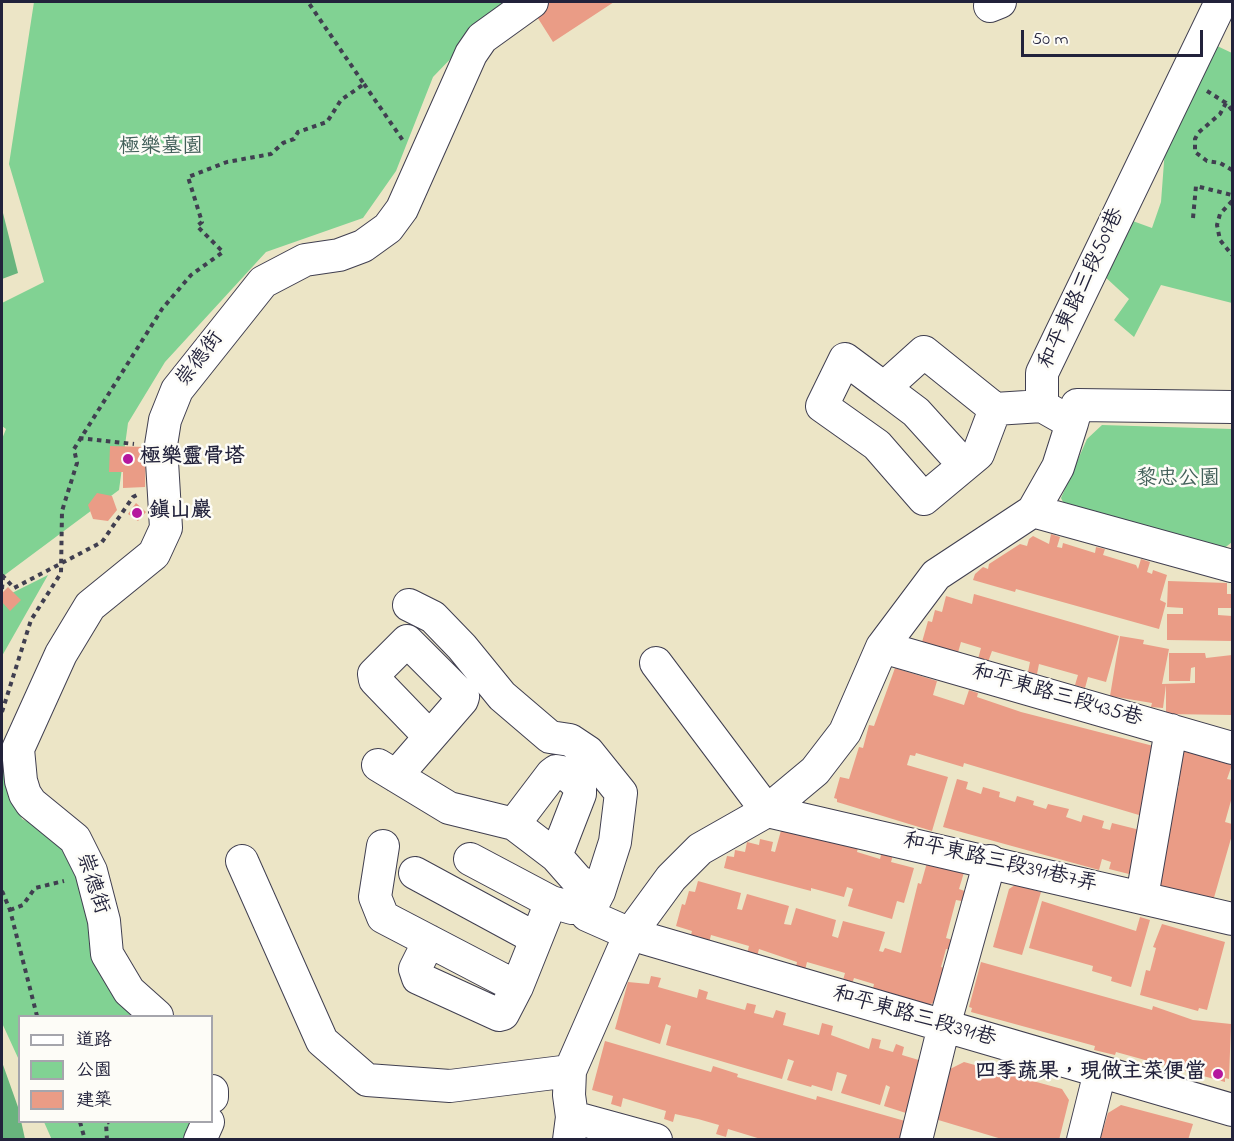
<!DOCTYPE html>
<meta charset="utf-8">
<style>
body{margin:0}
#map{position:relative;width:1234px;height:1141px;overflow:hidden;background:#ece5c6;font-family:"Indie Flower","LXGW WenKai TC",sans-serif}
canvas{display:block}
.frame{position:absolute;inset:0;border:3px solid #22223b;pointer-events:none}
.legend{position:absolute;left:18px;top:1015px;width:195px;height:108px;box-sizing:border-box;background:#fdfcf7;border:2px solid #a5a5ac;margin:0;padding:8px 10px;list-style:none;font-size:18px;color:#22223b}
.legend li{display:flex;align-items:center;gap:12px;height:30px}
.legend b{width:30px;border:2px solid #a5a5ac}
.scale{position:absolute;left:1021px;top:30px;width:182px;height:27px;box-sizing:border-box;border:3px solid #22223b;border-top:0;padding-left:8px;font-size:18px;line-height:21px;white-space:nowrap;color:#22223b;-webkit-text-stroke:4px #fdfcf7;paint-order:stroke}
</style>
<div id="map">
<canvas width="1234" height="1141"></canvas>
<div class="frame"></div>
<ul class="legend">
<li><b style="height:8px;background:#fff"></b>道路</li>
<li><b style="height:16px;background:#81d293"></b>公園</li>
<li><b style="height:16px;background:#ea9c86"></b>建築</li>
</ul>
<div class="scale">50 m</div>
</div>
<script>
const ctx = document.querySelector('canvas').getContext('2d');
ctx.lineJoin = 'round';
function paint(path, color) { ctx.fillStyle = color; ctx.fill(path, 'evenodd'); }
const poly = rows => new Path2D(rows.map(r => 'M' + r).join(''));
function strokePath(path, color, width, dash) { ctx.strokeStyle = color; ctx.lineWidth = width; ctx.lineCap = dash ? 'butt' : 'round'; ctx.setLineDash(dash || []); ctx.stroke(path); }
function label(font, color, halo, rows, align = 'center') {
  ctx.font = font + ' "Indie Flower","LXGW WenKai TC",sans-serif'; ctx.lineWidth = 5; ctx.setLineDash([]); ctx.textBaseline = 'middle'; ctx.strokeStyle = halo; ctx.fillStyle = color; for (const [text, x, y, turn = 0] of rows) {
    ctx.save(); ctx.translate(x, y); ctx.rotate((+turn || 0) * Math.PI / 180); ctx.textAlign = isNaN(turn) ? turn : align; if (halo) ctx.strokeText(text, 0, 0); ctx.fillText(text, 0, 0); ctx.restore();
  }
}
paint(poly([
 [34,2,516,2,485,23,433,77,396,171,363,218,266,252,165,362,128,423,119,490,2,577,2,439,6,429,2,426,2,303,44,282,9,164],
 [1215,45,1232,53,1232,303,1161,285,1134,337,1114,320,1129,299,1103,275,1130,220,1152,228,1161,202,1165,149],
 [1102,425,1232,429,1232,542,1222,550,1065,506,1061,498,1087,439],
 [48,575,2,656,2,598],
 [2,765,22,819,48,831,69,850,136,1016,20,1016,19,1060,2,1023],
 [44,1122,195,1122,187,1139,52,1140]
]), '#81d293');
paint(poly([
 [2,209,18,273,2,279],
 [2,1062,18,1107,25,1139,2,1139]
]), '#68b47d');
paint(poly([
 [550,2,614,2,553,42,534,12],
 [110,446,146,447,145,487,123,488,123,472,109,472],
 [97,493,112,496,117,510,108,521,93,519,88,505],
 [136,503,146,512,138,521,128,514],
 [1051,534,1060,537,1057,547,1062,548,1063,543,1095,553,1096,547,1105,549,1103,555,1136,565,1138,569,1141,559,1150,562,1147,572,1152,574,1153,570,1167,575,1160,600,1166,603,1159,629,1016,589,1015,592,973,580,975,574,983,567,988,569,989,564,1020,544,1027,546,1029,539,1033,536,1049,544],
 [1168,581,1227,583,1227,594,1232,594,1232,608,1218,608,1218,615,1232,616,1232,641,1167,640,1167,614,1183,614,1183,608,1167,607],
 [8,587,21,600,10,611,2,602,2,593],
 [974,594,1119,636,1106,682,1088,677,1085,688,1075,685,1078,675,1039,664,1037,674,1028,672,1030,662,992,651,988,662,978,659,981,648,961,642,957,656,922,642,928,621,932,622,935,610,942,612,946,596,972,604],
 [1120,636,1144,640,1143,644,1169,649,1162,684,1195,683,1195,667,1191,668,1190,681,1169,681,1169,653,1205,653,1206,658,1232,655,1232,715,1166,714,1166,685,1163,708,1151,707,1152,703,1110,696],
 [895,668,937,681,933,695,964,705,969,690,978,693,977,697,1021,712,1169,750,1149,818,964,763,963,767,916,753,915,756,910,755,907,765,948,777,932,831,837,802,837,799,834,798,840,777,849,779,859,747,863,748,869,725,874,726],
 [1183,750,1232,765,1227,779,1232,780,1232,797,1225,822,1232,824,1232,835,1211,908,1146,889,1179,786,1173,785],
 [957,779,968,782,966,789,981,794,983,787,1000,792,999,797,1015,802,1017,796,1034,801,1033,805,1046,809,1048,804,1069,809,1066,817,1081,822,1083,815,1104,821,1102,828,1110,830,1112,823,1144,831,1133,875,1109,869,1111,862,1102,859,1099,870,943,827],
 [782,827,859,843,857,852,880,859,883,848,894,851,891,862,914,868,904,903,897,901,892,919,848,906,853,889,847,887,844,897,811,888,811,891,724,868,727,856,734,857,735,850,745,852,747,842,759,845,760,839,773,842,771,851,775,852],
 [928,859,965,869,959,889,970,893,967,902,956,900,946,938,956,941,953,950,946,949,941,967,948,969,939,1001,922,1007,872,993,874,984,854,978,851,987,842,984,845,973,807,962,804,974,795,971,797,962,759,949,756,960,746,958,749,946,711,935,708,947,699,945,701,937,691,935,692,931,676,926,682,904,685,905,689,891,695,892,698,881,741,893,737,909,742,910,747,894,789,906,784,924,791,925,796,908,836,920,832,936,838,938,843,921,885,932,879,951,883,952,885,948,901,953,918,883,921,884],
 [1015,885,1041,892,1022,955,993,947,1009,889],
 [1042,901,1136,931,1140,917,1150,920,1131,987,1111,981,1112,977,1092,971,1093,966,1029,948],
 [1162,924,1225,942,1207,1010,1199,1008,1198,1011,1140,995,1146,970,1150,971,1156,948,1153,947],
 [981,962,1152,1010,1153,1006,1193,1020,1231,1024,1229,1079,1225,1078,1225,1082,1116,1052,1115,1055,1094,1050,1095,1046,971,1012,972,1008,969,1007],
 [651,976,661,978,658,987,697,998,699,989,708,992,706,999,745,1010,747,1003,756,1005,754,1013,773,1018,776,1010,786,1013,783,1025,819,1035,822,1023,833,1026,831,1035,869,1049,872,1038,881,1040,879,1048,893,1052,896,1044,904,1047,902,1055,922,1061,906,1113,884,1106,890,1087,886,1085,880,1105,841,1093,847,1075,837,1072,832,1091,812,1085,811,1087,787,1080,794,1061,788,1059,782,1079,666,1045,671,1026,666,1024,660,1044,615,1029,628,982,649,984],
 [605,1041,711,1072,713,1066,738,1074,737,1077,816,1100,817,1096,905,1121,899,1140,764,1140,728,1129,726,1137,716,1134,719,1125,698,1119,675,1114,673,1122,664,1119,666,1111,623,1098,621,1107,611,1104,613,1096,592,1090],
 [964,1062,1062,1089,1069,1100,1059,1140,1005,1140,935,1119,950,1069],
 [1121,1105,1193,1124,1188,1140,1100,1140,1108,1113]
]), '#ea9c86');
const minor = poly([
 [990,6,1000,2],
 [884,388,916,412,964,465],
 [995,409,978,454,924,499,877,445,822,406,845,359,884,388,924,352,995,409,1042,406],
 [1072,423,1077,405,1232,407],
 [1033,511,1232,566],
 [409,605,433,617,462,647,502,696,550,737,570,740,588,752,621,793,615,842,599,892,587,915,630,934,1232,1110],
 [882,647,1232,748],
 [656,663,767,811,1232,919],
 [378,765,449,808,514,824,556,856,578,881,599,892],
 [396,776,462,700,463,697,407,641,374,674,375,680,430,737],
 [514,824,552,774,556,771,562,772,572,779,580,787,580,794,556,856],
 [383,846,375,897,383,917,517,987],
 [470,859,551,902,572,908],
 [242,861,322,1041,367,1080,450,1086,570,1071],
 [415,873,535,938],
 [1142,897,1171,730],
 [429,941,415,969,418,978,499,1015,503,1014,517,987,551,902],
 [157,1016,129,991,107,954,104,921,91,871,75,839,31,803,25,794,21,781,18,749,61,654,90,606,154,554,166,528,161,445,165,420,177,390,263,282,305,260,339,255,363,246,388,228,402,209,471,54,482,38,532,2],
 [212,1091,212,1097],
 [572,1117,656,1140],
 [200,1140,208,1122],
 [569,1140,572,1117,569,1095,570,1071,630,934,671,878,700,849,767,811,815,771,845,732,882,647,936,575,1033,511,1058,467,1072,423,1042,406,1042,373,1221,2],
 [916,1140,944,1026,990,861],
 [1083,1140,1100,1072]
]);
strokePath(minor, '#403f50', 34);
strokePath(poly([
 [364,84,404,142],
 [1207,91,1226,103,1232,110],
 [1226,103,1220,114,1198,133,1195,139,1195,152,1207,161,1220,163,1232,170],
 [1232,201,1220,214,1217,225,1220,240,1232,255],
 [1193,218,1196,186,1232,195],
 [79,438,134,444],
 [2,575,14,588,102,542,133,497,137,495],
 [2,589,3,577],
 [2,712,31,620,61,573,62,511,77,463,74,449,162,309,191,275,223,252,197,226,202,222,188,177,227,162,271,154,283,143,294,139,298,132,327,122,341,100,364,84,308,2],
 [2,891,10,910,37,1016],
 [10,910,23,905,35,888,64,881],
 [80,1122,85,1140],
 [107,1140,106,1123,109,1122]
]), '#403f50', 4, [4.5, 4.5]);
strokePath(minor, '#fff', 32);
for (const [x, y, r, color] of [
 [128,459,6,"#b5179e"],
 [137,513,6,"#b5179e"],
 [1218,1074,6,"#b5179e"]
]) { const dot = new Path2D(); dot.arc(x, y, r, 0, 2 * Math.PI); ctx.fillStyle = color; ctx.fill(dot); strokePath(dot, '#fdfcf7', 2); }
label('21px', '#43605a', '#fdfcf7', [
 ["極樂墓園",161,149],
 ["黎忠公園",1178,481]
]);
label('21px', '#22223b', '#fdfcf7', [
 ["和平東路三段509巷",1083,289,-65],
 ["崇德街",201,360,-53],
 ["和平東路三段435巷",1057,697,16],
 ["和平東路三段391巷7弄",1000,864,13],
 ["崇德街",91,884,72],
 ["和平東路三段391巷",914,1018,16]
]);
label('bold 21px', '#22223b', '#fdfcf7', [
 ["極樂靈骨塔",140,459],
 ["鎮山巖",149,513],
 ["四季蔬果，現做主菜便當",1206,1074,"right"]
], 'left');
</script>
